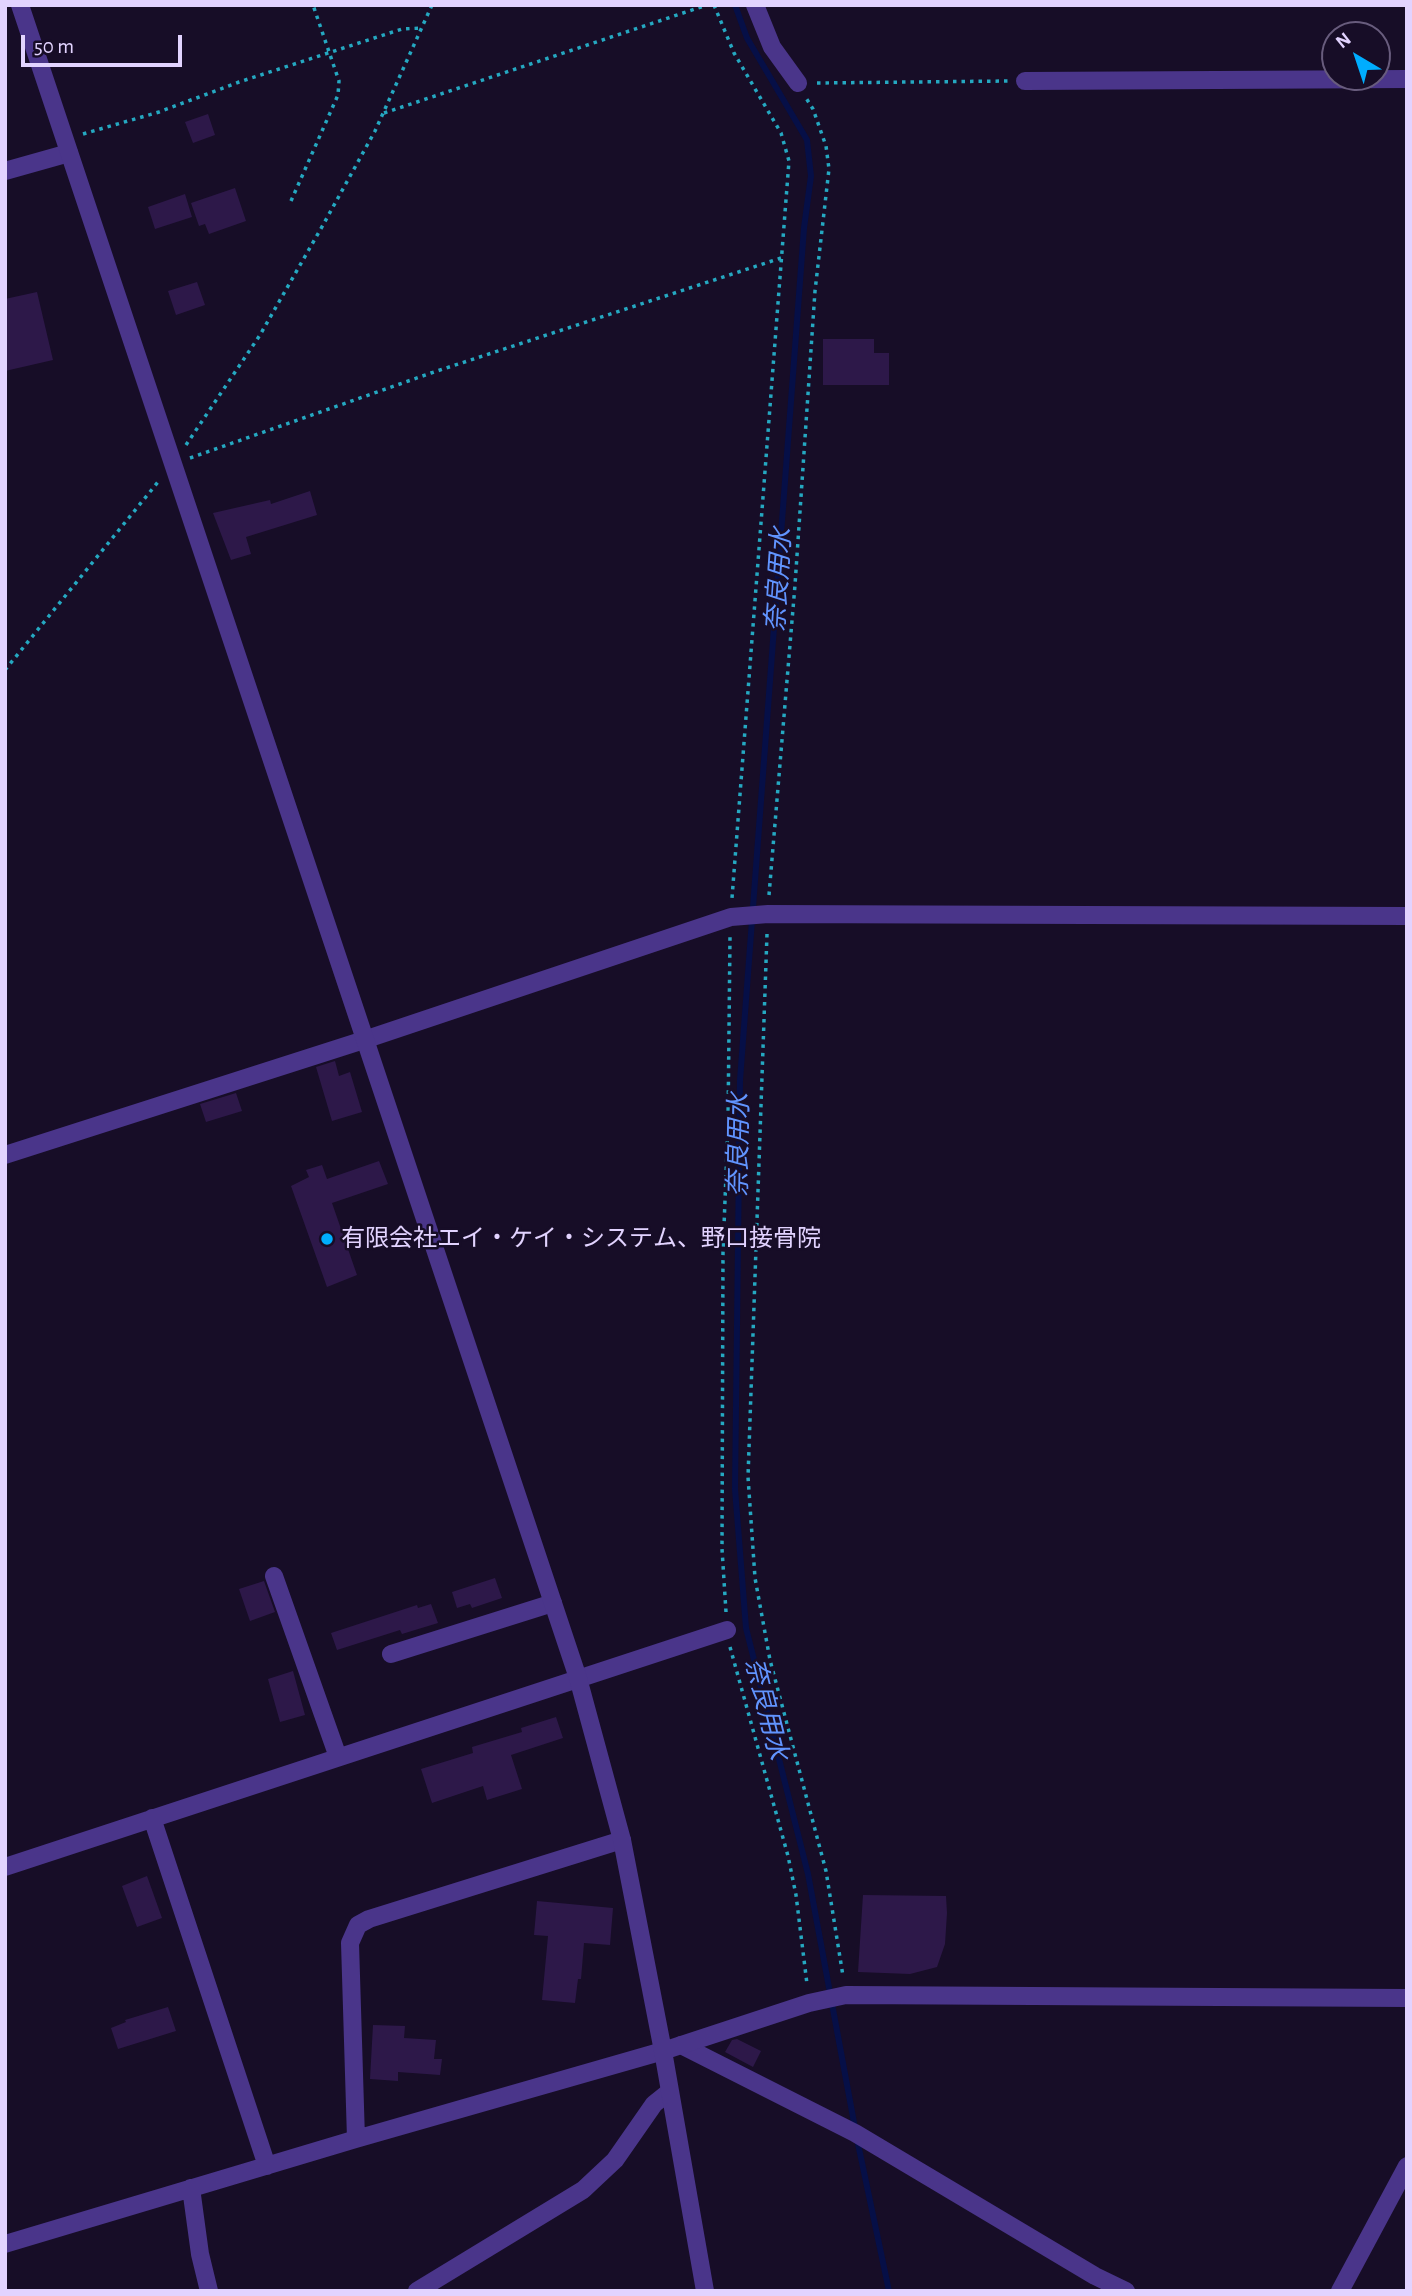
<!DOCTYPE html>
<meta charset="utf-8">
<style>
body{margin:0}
#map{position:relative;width:1412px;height:2296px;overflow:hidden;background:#170d27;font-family:"Alegreya Sans",sans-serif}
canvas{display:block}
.frame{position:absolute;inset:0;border:7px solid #e2d3ff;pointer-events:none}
.north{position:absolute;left:1321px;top:21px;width:70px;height:70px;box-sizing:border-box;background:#170d27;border:2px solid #685c7d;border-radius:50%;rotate:321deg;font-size:19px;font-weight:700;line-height:28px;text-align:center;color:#e2d3ff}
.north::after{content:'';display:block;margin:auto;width:24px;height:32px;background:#00adfe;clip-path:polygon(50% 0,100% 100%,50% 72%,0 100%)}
.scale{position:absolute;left:21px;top:35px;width:161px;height:32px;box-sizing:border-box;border:4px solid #e2d3ff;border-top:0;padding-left:9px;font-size:21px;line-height:24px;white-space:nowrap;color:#e2d3ff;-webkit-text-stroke:5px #170d27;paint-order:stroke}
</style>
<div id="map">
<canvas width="1412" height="2296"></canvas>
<div class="frame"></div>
<div class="north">N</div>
<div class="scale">50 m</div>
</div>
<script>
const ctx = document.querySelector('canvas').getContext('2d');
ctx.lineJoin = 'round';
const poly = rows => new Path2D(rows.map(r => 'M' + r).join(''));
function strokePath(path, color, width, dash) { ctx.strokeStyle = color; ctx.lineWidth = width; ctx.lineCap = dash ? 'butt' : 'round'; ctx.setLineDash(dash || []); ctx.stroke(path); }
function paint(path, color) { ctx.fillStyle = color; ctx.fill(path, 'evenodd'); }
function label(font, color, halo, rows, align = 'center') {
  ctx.font = font + ' "Alegreya Sans","Noto Sans JP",sans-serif'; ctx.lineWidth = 5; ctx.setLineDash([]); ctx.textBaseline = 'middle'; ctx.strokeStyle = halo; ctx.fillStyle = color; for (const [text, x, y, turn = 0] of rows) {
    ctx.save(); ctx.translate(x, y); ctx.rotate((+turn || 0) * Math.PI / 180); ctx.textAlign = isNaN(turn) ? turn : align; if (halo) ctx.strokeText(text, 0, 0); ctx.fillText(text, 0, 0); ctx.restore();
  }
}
strokePath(poly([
 [735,5,747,38,807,140,811,176,804,228,740,1080,735,1489,746,1628,808,1874,855,2128],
 [857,2139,889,2291]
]), '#060f47', 6);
paint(poly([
 [208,114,215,135,193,143,185,122],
 [235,188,246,221,209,234,205,224,199,226,191,203],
 [185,194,192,217,155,229,148,207],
 [197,282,205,305,176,315,168,291],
 [37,292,53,360,5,371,5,299],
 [823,339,874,339,874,353,889,353,889,385,823,385],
 [310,491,317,515,246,537,251,554,231,560,213,513,270,500,271,504],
 [335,1061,339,1076,350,1072,362,1112,332,1121,316,1067],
 [236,1093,242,1111,206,1122,200,1104],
 [379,1161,388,1184,332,1203,357,1275,327,1287,291,1186,309,1177,306,1170,322,1165,327,1179],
 [495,1578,502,1598,472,1608,470,1604,457,1608,452,1592],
 [264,1581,275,1612,250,1621,239,1589],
 [431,1604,438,1623,402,1634,400,1630,337,1650,331,1633,417,1605,418,1608],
 [293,1671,305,1715,280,1722,268,1679],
 [556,1717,563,1738,511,1755,522,1789,487,1800,483,1786,432,1803,421,1769,473,1753,472,1747,522,1732,521,1728],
 [147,1876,162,1918,137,1927,122,1886],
 [863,1895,946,1896,947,1913,945,1944,937,1967,910,1974,858,1972],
 [537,1901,613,1908,610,1945,584,1943,581,1979,578,1979,575,2003,542,2000,548,1936,534,1935],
 [168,2007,176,2031,118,2049,111,2028,126,2022,125,2020],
 [373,2025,405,2026,404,2038,436,2040,434,2059,442,2059,440,2075,398,2072,398,2081,370,2079],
 [737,2039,761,2051,753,2067,725,2052,732,2040]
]), '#2d1849');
strokePath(poly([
 [714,5,734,53,781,133,789,161,732,898],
 [817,83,1009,81],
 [384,113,707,5],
 [83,134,159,112,239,82,402,29,422,28],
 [291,201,338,95,339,81,313,5],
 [186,445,260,335,323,225,375,131,432,5],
 [190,458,431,373,781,258],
 [5,670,158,482],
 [769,895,795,585,815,291,829,169,826,146,813,109,806,98],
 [767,934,748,1477,755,1578,770,1660,826,1871,843,1976],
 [726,1612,722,1549,723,1252,728,1123,730,937],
 [730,1647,788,1856,796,1895,807,1984]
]), '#25a8c1', 3.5, [3.5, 5]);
strokePath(poly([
 [755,5,772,47,798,83],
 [1025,81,1407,79],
 [5,171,69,153],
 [5,1155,364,1040,731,917,768,914,1407,916],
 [274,1576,338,1757],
 [391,1654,553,1603],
 [152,1818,267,2166],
 [5,1867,727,1630],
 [681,2045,855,2133,1095,2276,1126,2291],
 [356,2139,350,1943,358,1925,369,1919,622,1840],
 [191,2188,200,2254,209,2291],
 [5,2244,356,2139,663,2051],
 [417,2291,583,2190,615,2160,654,2104,669,2092],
 [1340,2291,1407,2166]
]), '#4a358a', 18);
strokePath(poly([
 [20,5,578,1678,622,1840,663,2051,705,2291],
 [663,2051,809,2003,846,1995,1407,1998]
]), '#4a358a', 18);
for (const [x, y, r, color] of [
 [327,1239,7,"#00adfe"]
]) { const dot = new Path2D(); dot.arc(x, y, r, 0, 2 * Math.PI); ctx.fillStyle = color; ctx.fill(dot); strokePath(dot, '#170d27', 2.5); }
label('24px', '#e2d3ff', '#170d27', [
 ["有限会社エイ・ケイ・システム、野口接骨院",341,1239]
], 'left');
label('italic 26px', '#6194ff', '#170d27', [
 ["奈良用水",779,580,-86],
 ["奈良用水",739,1145,-89],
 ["奈良用水",766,1709,76]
]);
</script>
